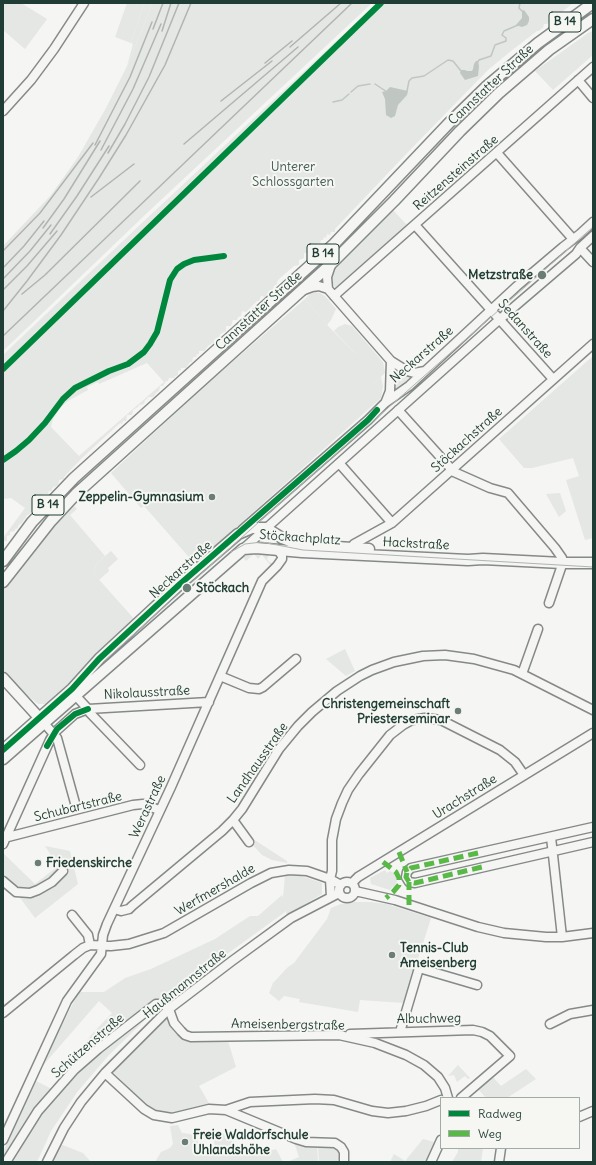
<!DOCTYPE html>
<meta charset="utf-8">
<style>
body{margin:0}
#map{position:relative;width:596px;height:1165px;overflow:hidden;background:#f5f5f3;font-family:Delius,sans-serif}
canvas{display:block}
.frame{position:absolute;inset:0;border:4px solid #1f3d34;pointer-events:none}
.legend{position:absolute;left:440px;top:1097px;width:140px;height:52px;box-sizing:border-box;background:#f6f6f2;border:1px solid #a0aca6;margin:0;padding:5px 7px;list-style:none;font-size:12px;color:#1f3d34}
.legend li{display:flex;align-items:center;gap:8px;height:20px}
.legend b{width:20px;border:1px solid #a0aca6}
</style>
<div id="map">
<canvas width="596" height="1165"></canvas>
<div class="frame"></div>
<ul class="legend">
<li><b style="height:5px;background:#00873e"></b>Radweg</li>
<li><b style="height:5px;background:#58b947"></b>Weg</li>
</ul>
</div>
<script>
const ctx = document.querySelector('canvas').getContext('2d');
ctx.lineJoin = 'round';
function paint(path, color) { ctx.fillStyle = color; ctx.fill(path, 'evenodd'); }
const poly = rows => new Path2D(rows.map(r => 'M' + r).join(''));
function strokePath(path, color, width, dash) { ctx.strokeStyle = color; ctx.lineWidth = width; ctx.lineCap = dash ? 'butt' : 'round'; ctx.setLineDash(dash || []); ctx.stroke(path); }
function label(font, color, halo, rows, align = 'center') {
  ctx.font = font + ' Delius,sans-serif'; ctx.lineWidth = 4; ctx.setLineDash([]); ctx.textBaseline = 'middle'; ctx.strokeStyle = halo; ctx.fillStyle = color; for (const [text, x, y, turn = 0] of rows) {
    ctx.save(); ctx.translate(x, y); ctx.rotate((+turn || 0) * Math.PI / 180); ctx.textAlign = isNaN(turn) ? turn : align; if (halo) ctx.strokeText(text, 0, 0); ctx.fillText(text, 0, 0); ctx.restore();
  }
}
paint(poly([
 [127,3,144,3,131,43,115,37],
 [152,3,372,3,147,213,3,351,3,246,51,195,78,157,106,108,127,66,144,25],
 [305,299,329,327,356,354,362,394,381,377,383,386,381,398,195,564,144,506,141,508,111,473,200,390],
 [593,356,593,538,585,540,566,480,579,476,573,458,532,468,524,468,499,439],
 [74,506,77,509,70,515,105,556,96,565,94,574,136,621,47,704,38,704,19,688,3,669,3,589,42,538],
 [355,902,369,902,387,904,431,918,404,1003,360,1000,358,1012,299,1002,300,999,284,996,279,1001,269,993,273,983,288,967,294,963,327,919,331,908,341,904],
 [167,1018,191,1042,228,1041,236,1067,199,1086,210,1105,172,1115,153,1112,113,1072],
 [178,1125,182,1133,190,1134,196,1137,202,1152,212,1151,215,1148,214,1140,210,1141,209,1136,230,1132,234,1148,245,1162,155,1162,161,1152,170,1148,173,1144,170,1126],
 [60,1144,83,1153,91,1162,51,1162]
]), '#e5e7e4');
paint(poly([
 [3,3,21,3,47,19,25,49,3,30],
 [144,3,152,3,144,25,127,66,133,44,131,43],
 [377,3,573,3,547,24,544,24,543,28,541,29,539,31,537,31,511,51,488,70,410,150,335,229,335,232,331,232,330,235,327,234,326,238,324,237,323,240,321,240,320,243,317,243,316,248,311,248,309,253,304,253,304,258,299,260,299,265,294,266,279,279,277,282,277,284,274,286,273,290,270,290,269,294,267,294,265,297,261,296,259,301,257,301,246,312,242,311,241,316,238,317,237,320,233,320,231,326,226,326,226,331,220,334,220,336,214,340,214,342,208,346,204,351,199,351,199,354,197,354,196,357,193,357,192,362,190,362,186,368,181,368,181,370,178,371,178,375,175,376,174,378,169,378,168,381,166,381,163,386,160,386,159,391,157,392,153,397,148,397,147,399,145,400,144,404,139,405,138,407,133,410,132,415,127,415,126,421,123,421,122,424,120,423,82,458,64,477,64,479,59,480,58,485,52,488,52,491,49,491,48,494,43,494,43,499,40,500,37,506,32,510,32,512,26,516,26,518,24,519,23,522,18,526,18,528,15,529,15,531,10,532,10,535,7,536,7,541,3,541,3,538,25,508,11,498,3,499,3,355,144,221],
 [147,363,164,382,79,456,51,427,53,419,60,408,68,401,88,390,87,387,98,382,99,384],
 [593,31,593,55,553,90,535,71,588,33],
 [392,209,407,225,335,288,331,278,332,269],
 [315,292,320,293,325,296,336,309,331,320,327,325,305,299,310,294],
 [345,324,352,326,383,362,385,373,362,395,340,369,356,354,334,331,338,327],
 [397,370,401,370,413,376,393,393,394,371],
 [267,456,279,474,269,480,257,463],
 [560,493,566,511,559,517,546,494],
 [111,551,118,559,108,568,109,571,99,580,94,574,96,565,105,556],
 [252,551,269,555,267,559,269,562,272,563,271,566,262,555,258,559,254,554,246,561,242,556],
 [345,649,355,671,346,676,326,659],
 [253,839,287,861,287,863,272,860,262,855,250,842],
 [45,846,70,851,78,884,35,918,3,875,3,853,35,884,58,866],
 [385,870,387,873,390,871,394,873,396,877,397,880,395,886,392,887,390,890,371,884,370,878],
 [296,874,322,883,322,894,287,915,285,910,285,912,172,994,154,1001,111,1033,60,1075,92,1034,112,1013,99,1001,39,1070,79,992,104,992,125,978,151,969,215,939,250,916,258,916,282,895,283,898,285,875],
 [385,916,418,929,416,962,413,974,408,981,402,998,363,990,364,986,361,985,368,953,370,953,370,949,368,948,372,933,376,925],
 [147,1018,109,1055,78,1091,51,1131,37,1162,10,1162,33,1124,68,1084,98,1055],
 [208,1045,209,1074,184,1075,182,1069,179,1065,175,1062,168,1063,167,1046],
 [458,1065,470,1078,468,1079,465,1076,457,1082,454,1075,448,1076],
 [526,1069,536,1079,507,1098,486,1098,478,1089,492,1076,501,1086],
 [34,1080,52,1089,25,1122,3,1159,3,1152],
 [423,1139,434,1142,427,1162,390,1162,394,1154,405,1161],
 [294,1142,317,1146,318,1162,287,1162,299,1157],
 [318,1146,336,1147,338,1150,339,1159,336,1162,319,1162],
 [234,1148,255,1155,276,1149,283,1162,245,1162],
 [458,1148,483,1148,481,1162,452,1162,458,1152]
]), '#e4e7e3');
paint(poly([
 [524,10,529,17,529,21,527,25,522,27,516,25,522,18,522,11],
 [476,61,478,61,479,66,478,76,465,80,460,73,461,70,465,70,467,71,472,71,473,69,474,64],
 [390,87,408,91,407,95,398,105,395,116,391,118,386,115,385,99,382,92,386,91]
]), '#c0c7c3');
strokePath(poly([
 [520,3,519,8,523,12],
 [477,63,479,60,491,56,495,45,506,41,506,38,502,35,504,31,518,25],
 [375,84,387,92],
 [407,91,409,81,412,78,424,76,448,60,453,61,461,71],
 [351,92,358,86,370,84],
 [333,102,342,100,349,94]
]), '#c0c7c3', 1.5);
const minor = poly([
 [578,80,593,98],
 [3,111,31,80,54,49,84,3],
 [497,153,573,239],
 [415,225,553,379],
 [580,248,593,262],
 [328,289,327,277,331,265],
 [304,290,312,287,319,286,328,289,391,361,407,371,414,373,425,371],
 [334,296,593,67],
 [386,401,390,391,391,361],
 [398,410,454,472,490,488,508,493,555,548,562,558,563,562,549,603],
 [339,463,392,523],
 [242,530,368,420,385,403,409,386,517,286,563,247,580,234,593,222],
 [352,547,354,544,392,523,593,344],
 [243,549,500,319,576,254,580,248,593,236],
 [522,674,538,629],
 [220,676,249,688,259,689,263,687,296,659],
 [76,696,88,709,90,713,140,765],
 [44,723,57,738,75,803],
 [233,820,249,842],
 [593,827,411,868,407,872,406,877,409,882,415,883,593,842],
 [551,837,562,937],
 [4,838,133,805,143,804,159,810],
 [3,844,50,740,55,732,75,714,88,709,209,702],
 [3,881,16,892,30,893,38,890,52,882,63,871],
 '339 890a8 8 0 1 1 16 0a8 8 0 1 1-16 0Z',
 [352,883,358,877,593,733],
 [355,891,395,900,478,927,504,933,546,937,562,937,593,933],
 [331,897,330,879,332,871,332,840,336,819,342,803,348,790,359,774,390,735,403,725,412,720,425,718,441,720,500,750,515,762,524,775],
 [114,909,121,911,129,909,132,906,222,831,233,820,242,809,279,749,298,726,312,712,337,691,360,676,372,670,394,662,423,656,445,655,474,659,514,670,593,710],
 [72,915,88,935,90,945],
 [3,1013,74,955,83,948,90,945,111,946,129,944,164,933,251,883,271,873,289,870,307,871,330,879,341,885],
 [550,1024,570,1014,593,1010],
 [400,1032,419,968,477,985],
 [350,1034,473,1030,482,1032,490,1036,510,1056,461,1098],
 [105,1073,144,1109,154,1115,172,1118,209,1109,226,1110,296,1139,306,1142,335,1143,341,1147,344,1152,344,1162],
 [226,1110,250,1102,315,1099,334,1100,372,1111,388,1113,406,1111,426,1106,441,1100],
 [579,1117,593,1111],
 [3,1140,67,1001,101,954,103,935,107,924,171,787,262,581,277,566,282,559,282,556,278,550],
 [6,1162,38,1111,74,1070,98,1049,156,1004,161,1004,164,1005,169,1009,174,1023,181,1031,185,1035,191,1037,339,1035,375,1043,406,1055,424,1065,438,1077,445,1088,448,1098],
 [47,1162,64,1128,81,1102,105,1073,169,1009,232,961,291,918,339,893],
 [431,1162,441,1140],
 [499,1162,501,1148]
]);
const major = poly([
 [3,561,32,522,74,478,334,244,450,122,487,86,538,43,593,3],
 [3,582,51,521,77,493,331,264,394,201,460,131,499,93,549,50,593,19],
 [3,678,43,722],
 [3,750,72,689,99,659,180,584,238,534,252,528,266,528,282,538,293,542,304,545,369,549],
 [3,759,243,549,256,548,302,552,468,560,483,559,562,563,593,563]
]);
strokePath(minor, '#858a88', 11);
strokePath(major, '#858a88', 13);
strokePath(minor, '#f5f5f3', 8);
strokePath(major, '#f5f5f3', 10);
strokePath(poly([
 [231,552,245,544,262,542,303,550,593,567],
 [103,662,269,513,593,227]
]), '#b0b4b2', 1);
strokePath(poly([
 [153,29,163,3],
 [162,31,171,3],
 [290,47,341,3],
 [265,63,292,41],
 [221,101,272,61],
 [184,144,298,47],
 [95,145,130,77,152,22],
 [101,150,133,89,161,24],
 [108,153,125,124,149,77,179,3],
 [91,197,134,164],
 [43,228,64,199,100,141],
 [50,234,77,196,109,146],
 [3,251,40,213,93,143],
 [3,268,24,246,44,221],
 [3,279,30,251,51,225],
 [3,290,27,266,57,231],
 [22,294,45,275,140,181],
 [3,311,27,281,61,235,99,178,126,135,165,65,191,3],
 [3,336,352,3]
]), '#b0b4b2', 1.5);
strokePath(poly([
 [399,852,407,872],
 [478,853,411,868,407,872,406,877,409,882,415,883,482,867],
 [383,862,396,872,399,878,399,885,393,892,386,898],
 [409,905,409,882]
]), '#58b947', 5, [10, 5]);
strokePath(poly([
 [3,369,381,3],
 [3,460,16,451,29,440,45,423,63,399,75,388,109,371,128,364,144,352,150,344,157,332,170,280,177,269,184,264,194,260,224,256],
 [47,746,57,729,75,714,88,709],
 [3,750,72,689,99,659,180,584,368,420,377,410]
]), '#00873e', 6);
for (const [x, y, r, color] of [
 [542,275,5,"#6a7d77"],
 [212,497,4,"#6a7d77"],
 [187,588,5,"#6a7d77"],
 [458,711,4,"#6a7d77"],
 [38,863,4,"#6a7d77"],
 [392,955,4,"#6a7d77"],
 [185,1142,4,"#6a7d77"]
]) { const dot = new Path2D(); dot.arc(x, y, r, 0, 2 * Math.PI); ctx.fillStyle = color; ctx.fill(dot); strokePath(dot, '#f6f6f2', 1.5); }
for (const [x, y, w] of [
 [565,22,32],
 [323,254,32],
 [48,505,32]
]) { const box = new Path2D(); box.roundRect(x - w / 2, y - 10, w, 20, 3); ctx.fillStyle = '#f6f6f2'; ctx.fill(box); strokePath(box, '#1f3d34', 1); }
label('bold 12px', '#1f3d34', null, [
 ["B 14",565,22],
 ["B 14",323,254],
 ["B 14",48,505]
]);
label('13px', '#1f3d34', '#f6f6f2', [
 ["Cannstatter Straße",491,85,-43],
 ["Reitzensteinstraße",456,173,-41],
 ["Cannstatter Straße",259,311,-42],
 ["Sedanstraße",525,329,48],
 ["Neckarstraße",422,355,-41],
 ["Stöckachstraße",467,440,-42],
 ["Stöckachplatz",300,538,4],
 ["Hackstraße",416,544,3],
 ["Neckarstraße",181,570,-42],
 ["Nikolausstraße",147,693,-3],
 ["Landhausstraße",258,763,-55],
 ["Urachstraße",465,797,-32],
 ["Schubartstraße",78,807,-14],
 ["Werastraße",148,807,-65],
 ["Werfmershalde",215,890,-30],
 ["Haußmannstraße",185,984,-39],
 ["Albuchweg",429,1019,-1],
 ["Ameisenbergstraße",288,1025,1],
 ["Schützenstraße",88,1046,-41]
]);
label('13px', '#445d54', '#f6f6f2', [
 ["Unterer",293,167],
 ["Schlossgarten",293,182]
]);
label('bold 13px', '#1f3d34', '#f6f6f2', [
 ["Metzstraße",533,275,"right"],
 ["Zeppelin-Gymnasium",204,497,"right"],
 ["Stöckach",196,588],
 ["Christengemeinschaft",450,704,"right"],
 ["Priesterseminar",450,719,"right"],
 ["Friedenskirche",46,863],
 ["Tennis-Club",400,948],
 ["Ameisenberg",400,963],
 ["Freie Waldorfschule",193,1135],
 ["Uhlandshöhe",193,1150]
], 'left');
</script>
